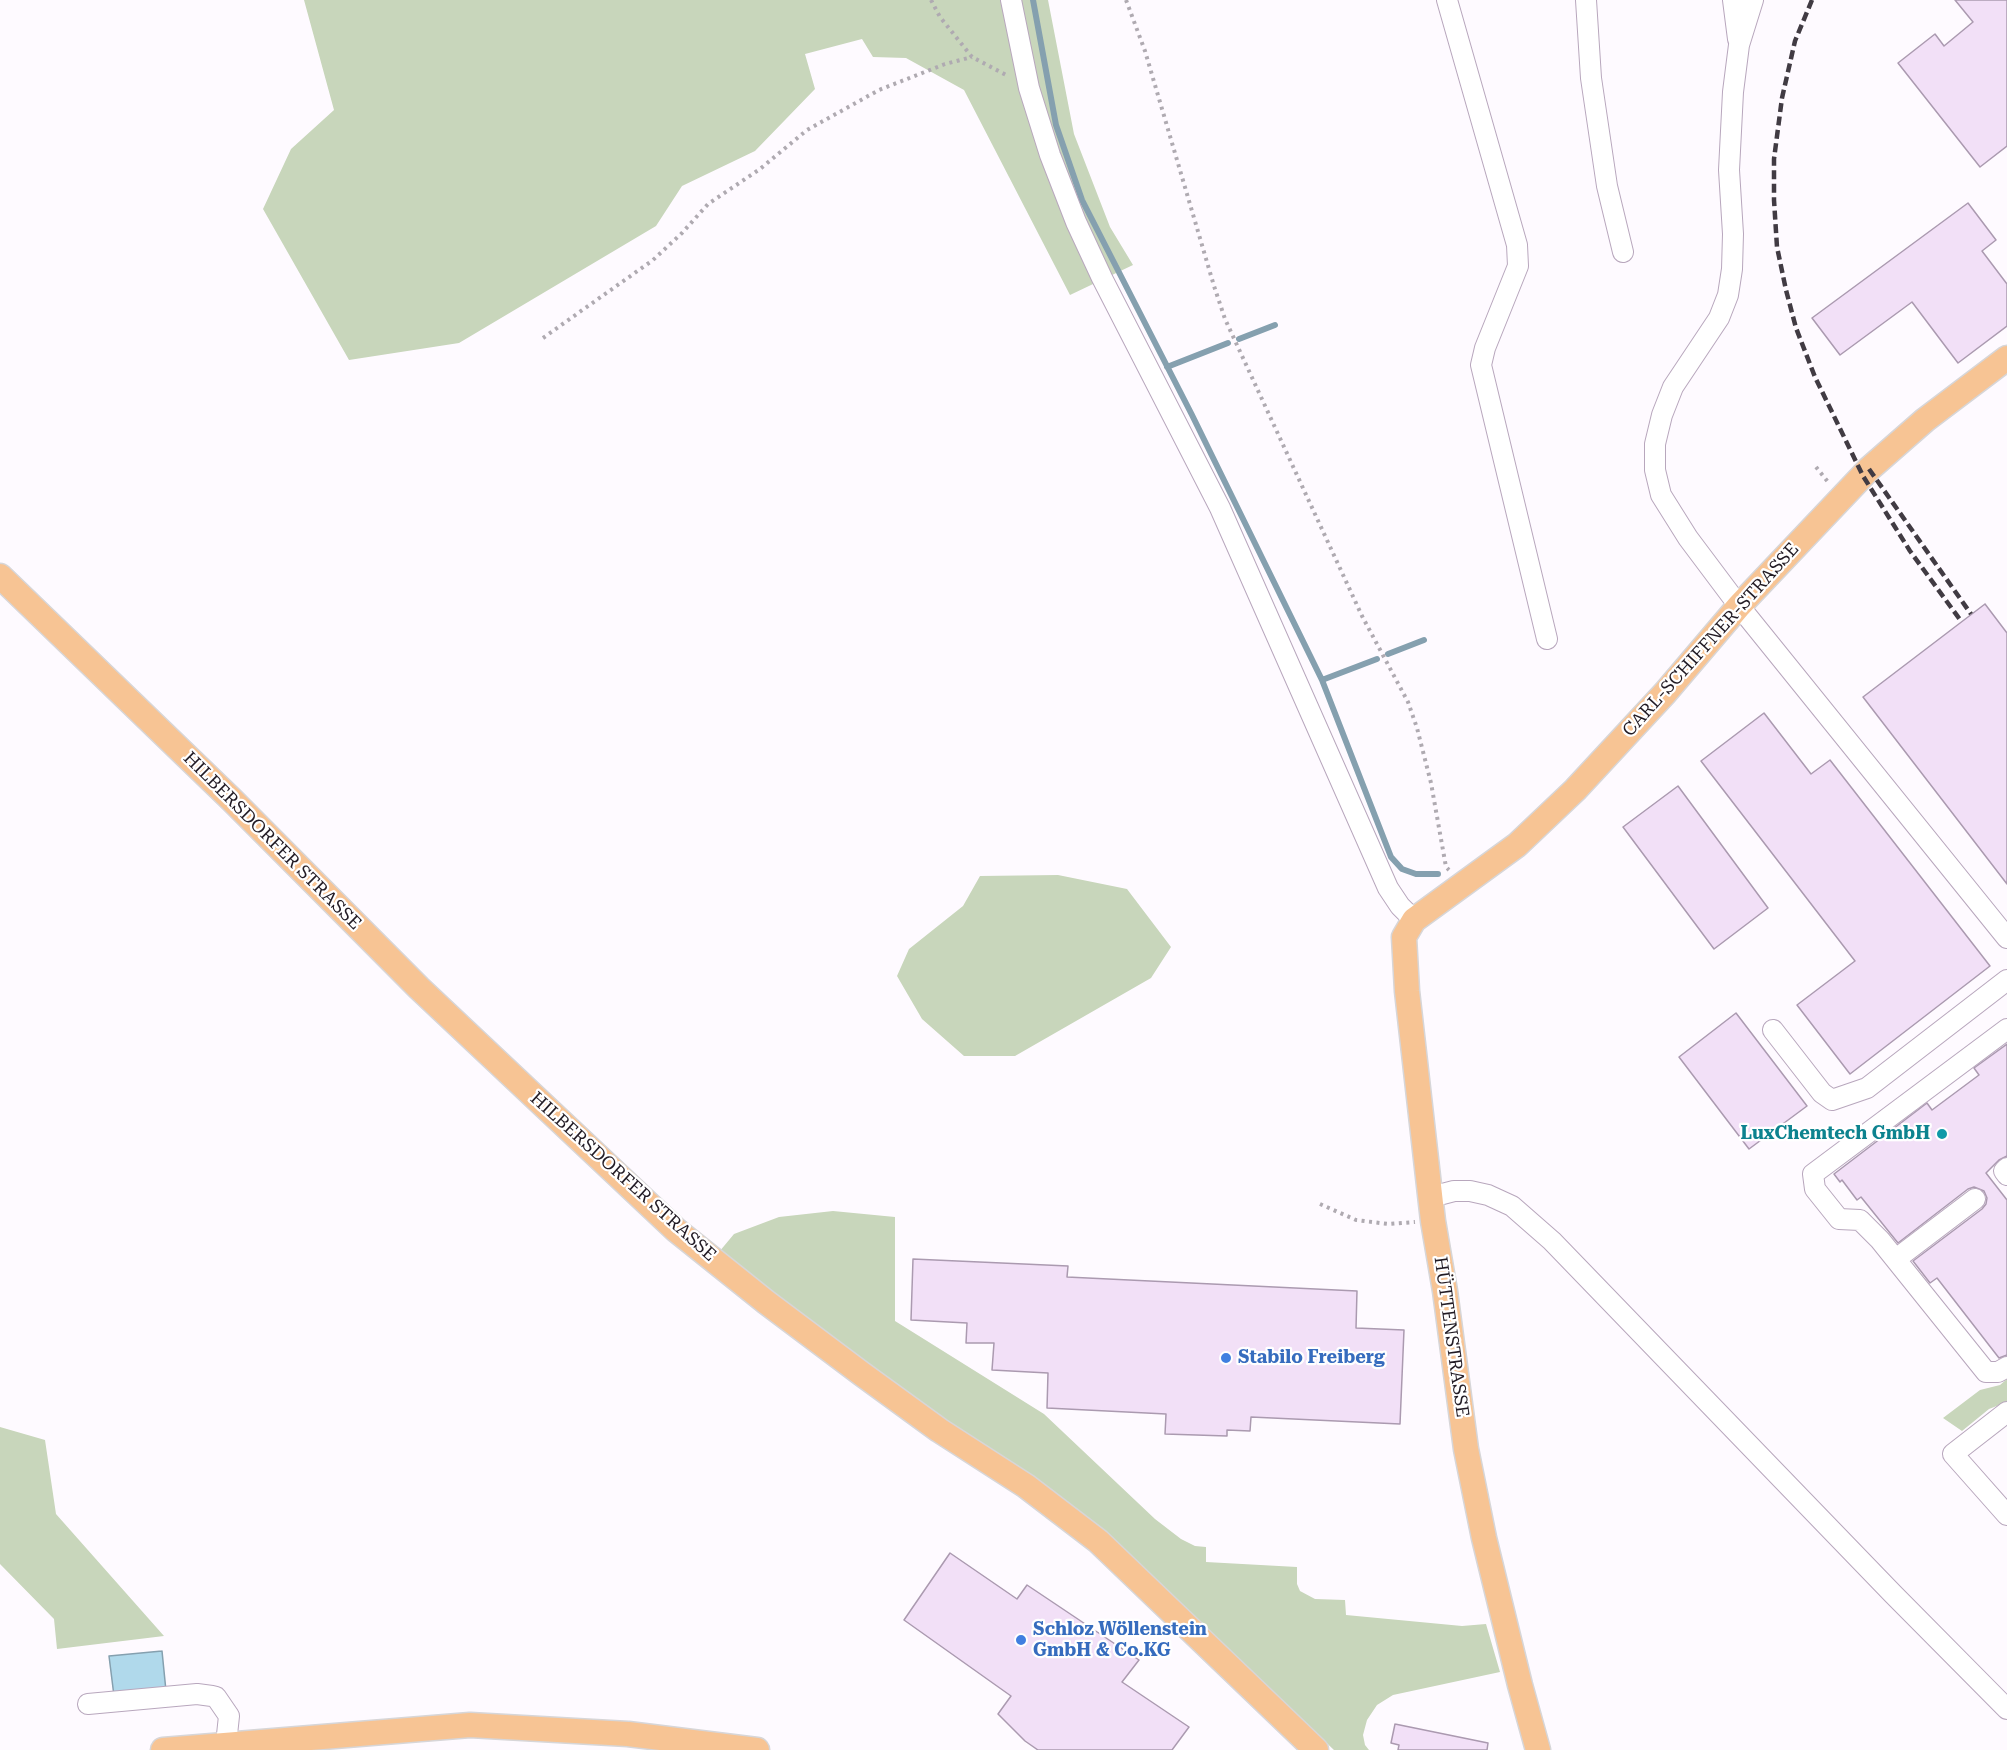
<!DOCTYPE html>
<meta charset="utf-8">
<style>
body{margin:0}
canvas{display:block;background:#fefaff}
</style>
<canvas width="2007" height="1750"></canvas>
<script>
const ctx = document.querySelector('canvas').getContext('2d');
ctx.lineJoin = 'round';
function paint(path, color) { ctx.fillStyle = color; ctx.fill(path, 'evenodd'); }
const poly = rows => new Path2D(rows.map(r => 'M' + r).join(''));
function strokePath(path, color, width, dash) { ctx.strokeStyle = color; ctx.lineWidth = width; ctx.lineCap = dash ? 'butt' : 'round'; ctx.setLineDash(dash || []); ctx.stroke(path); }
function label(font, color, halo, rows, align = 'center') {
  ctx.font = font + ' "Roboto Serif",serif'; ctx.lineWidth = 4.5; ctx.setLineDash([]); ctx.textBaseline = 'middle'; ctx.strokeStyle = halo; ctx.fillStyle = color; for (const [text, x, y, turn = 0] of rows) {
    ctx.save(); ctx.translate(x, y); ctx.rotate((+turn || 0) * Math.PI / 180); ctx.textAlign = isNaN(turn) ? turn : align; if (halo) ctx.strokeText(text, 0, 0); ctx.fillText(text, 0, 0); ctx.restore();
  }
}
paint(poly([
 [304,0,1048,0,1074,134,1110,227,1133,265,1070,295,964,90,906,58,873,57,862,39,805,54,815,89,755,151,682,186,656,226,459,343,349,360,263,209,291,149,334,110],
 [1058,875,1127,889,1171,947,1151,978,1015,1056,964,1056,922,1019,897,976,909,949,963,906,980,876],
 [833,1211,895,1217,895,1321,1044,1414,1155,1519,1181,1539,1195,1546,1206,1547,1206,1562,1297,1567,1297,1584,1300,1591,1315,1599,1345,1600,1346,1615,1462,1626,1486,1624,1500,1672,1393,1695,1377,1705,1367,1720,1363,1735,1365,1745,1369,1750,1334,1750,1183,1606,1111,1539,1057,1494,880,1375,719,1252,734,1234,779,1217],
 [2007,1379,2007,1402,1989,1409,1962,1431,1943,1418,1980,1390,2000,1385],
 [0,1427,45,1440,56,1514,164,1636,57,1649,54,1619,0,1564]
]), '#c8d6bb');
const water = poly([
 [162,1651,166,1691,114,1696,109,1656,162,1651]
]);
paint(water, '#b0d9eb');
strokePath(water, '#85a0af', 1.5);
strokePath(poly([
 [1033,0,1056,125,1082,200,1192,415,1322,680,1391,857,1402,869,1416,874,1438,874],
 [1239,339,1275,325],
 [1167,367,1228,343],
 [1388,654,1424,640],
 [1322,680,1377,659]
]), '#85a0af', 6);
const building = poly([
 [1955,0,2007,0,2007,146,1980,167,1898,63,1935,34,1944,46,1973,22,1955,0],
 [1968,203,1996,240,1982,251,2007,284,2007,326,1958,363,1912,302,1840,355,1812,318,1968,203],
 [1985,604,2007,633,2007,884,1863,697,1985,604],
 [1764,713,1811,774,1830,760,1990,966,1850,1074,1797,1005,1855,961,1701,761,1764,713],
 [1678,786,1768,908,1714,949,1623,827,1678,786],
 [1736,1013,1807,1106,1749,1149,1679,1057,1736,1013],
 [2007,1044,2007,1156,1999,1160,1986,1173,2007,1200,2007,1355,1999,1358,1937,1278,1930,1283,1913,1261,1982,1209,1986,1204,1987,1198,1984,1191,1974,1187,1968,1189,1898,1243,1861,1197,1857,1200,1842,1180,1840,1182,1834,1174,1927,1103,1932,1110,1979,1075,1974,1068,2007,1044],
 [913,1259,1068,1266,1067,1277,1357,1291,1356,1328,1404,1330,1400,1424,1251,1417,1250,1431,1227,1430,1227,1436,1165,1434,1166,1414,1047,1408,1048,1373,992,1370,994,1343,966,1343,967,1323,911,1320,913,1259],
 [950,1553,1017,1599,1027,1585,1139,1660,1122,1682,1189,1727,1172,1750,1038,1750,1025,1741,998,1714,1011,1696,904,1620,950,1553],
 [1395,1724,1488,1743,1487,1750,1398,1750,1399,1745,1391,1743,1395,1724]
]);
paint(building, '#f2e0f7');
strokePath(building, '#ab9ab0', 1.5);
const minor = poly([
 [1011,0,1029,88,1050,155,1076,222,1102,278,1220,508,1388,888,1400,906,1414,920],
 [1447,0,1517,245,1518,266,1485,348,1481,365,1547,639],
 [1586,0,1591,78,1607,186,1623,252],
 [1733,0,1738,39],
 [1753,0,1739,45,1733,92,1729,170,1733,234,1732,269,1728,295,1719,318,1673,387,1662,415,1655,444,1655,470,1661,495,1688,538,1739,606,2007,938],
 [2007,1029,1813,1174,1815,1189,1839,1219,1860,1220,1880,1240,1986,1372,1998,1372,2007,1367],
 [1773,1030,1822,1093,1832,1100,1867,1088,2007,980],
 [2007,1168,2004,1171,2007,1175],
 [1431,1197,1454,1191,1470,1191,1488,1195,1512,1206,1552,1241,1893,1594,2007,1709],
 [1896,1259,1975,1199],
 [2007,1412,1953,1454,2007,1515],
 [88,1704,197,1694,212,1696,216,1697,229,1716,226,1744]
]);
const major = poly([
 [0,576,232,800,419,988,676,1230,766,1302,862,1374,939,1430,1026,1486,1098,1541,1316,1750],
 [163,1750,470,1725,628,1734,757,1750],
 [1538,1750,1520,1685,1484,1538,1466,1449,1445,1291,1433,1221,1407,991,1404,937,1414,920,1517,845,1575,790,1665,693,1739,606,1869,469,1925,420,2007,358]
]);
strokePath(minor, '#b8a7bd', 22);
strokePath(major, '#d7d6d8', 27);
strokePath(poly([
 [931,0,940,17,972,57,1008,76],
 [1126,0,1145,51,1214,286,1225,319,1362,616,1408,702,1417,728,1431,783,1446,867,1449,870],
 [543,338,653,260,682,233,708,204,760,169,807,130,879,90,945,64,972,57],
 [1816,467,1828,482],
 [1320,1204,1356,1220,1388,1224,1415,1222]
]), '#afaab1', 4, [3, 4.5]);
strokePath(minor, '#fff', 20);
strokePath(major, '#f7c494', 24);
strokePath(poly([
 [1812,0,1795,41,1782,98,1774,159,1774,200,1777,247,1786,290,1796,328,1815,377,1863,476,1910,551,1961,621],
 [1869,469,1971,614]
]), '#413b43', 4.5, [9, 4.5]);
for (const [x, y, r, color] of [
 [1942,1134,6,"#0f9aa8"],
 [1226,1358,6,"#3f7fe0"],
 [1021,1640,6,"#3f7fe0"]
]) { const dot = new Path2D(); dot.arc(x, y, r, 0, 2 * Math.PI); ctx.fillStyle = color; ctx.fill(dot); strokePath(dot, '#fff', 2); }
label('18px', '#221b24', '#fff', [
 ["CARL-SCHIFFNER-STRASSE",1711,640,-48],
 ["HILBERSDORFER STRASSE",272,841,45],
 ["HILBERSDORFER STRASSE",623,1177,42],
 ["HÜTTENSTRASSE",1451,1337,82]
]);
label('bold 18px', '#0d838f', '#fff', [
 ["LuxChemtech GmbH",1930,1134]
], 'right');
label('bold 18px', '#366cbe', '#fff', [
 ["Stabilo Freiberg",1238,1358],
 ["Schloz Wöllenstein",1033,1630],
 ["GmbH & Co.KG",1033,1651]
], 'left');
</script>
